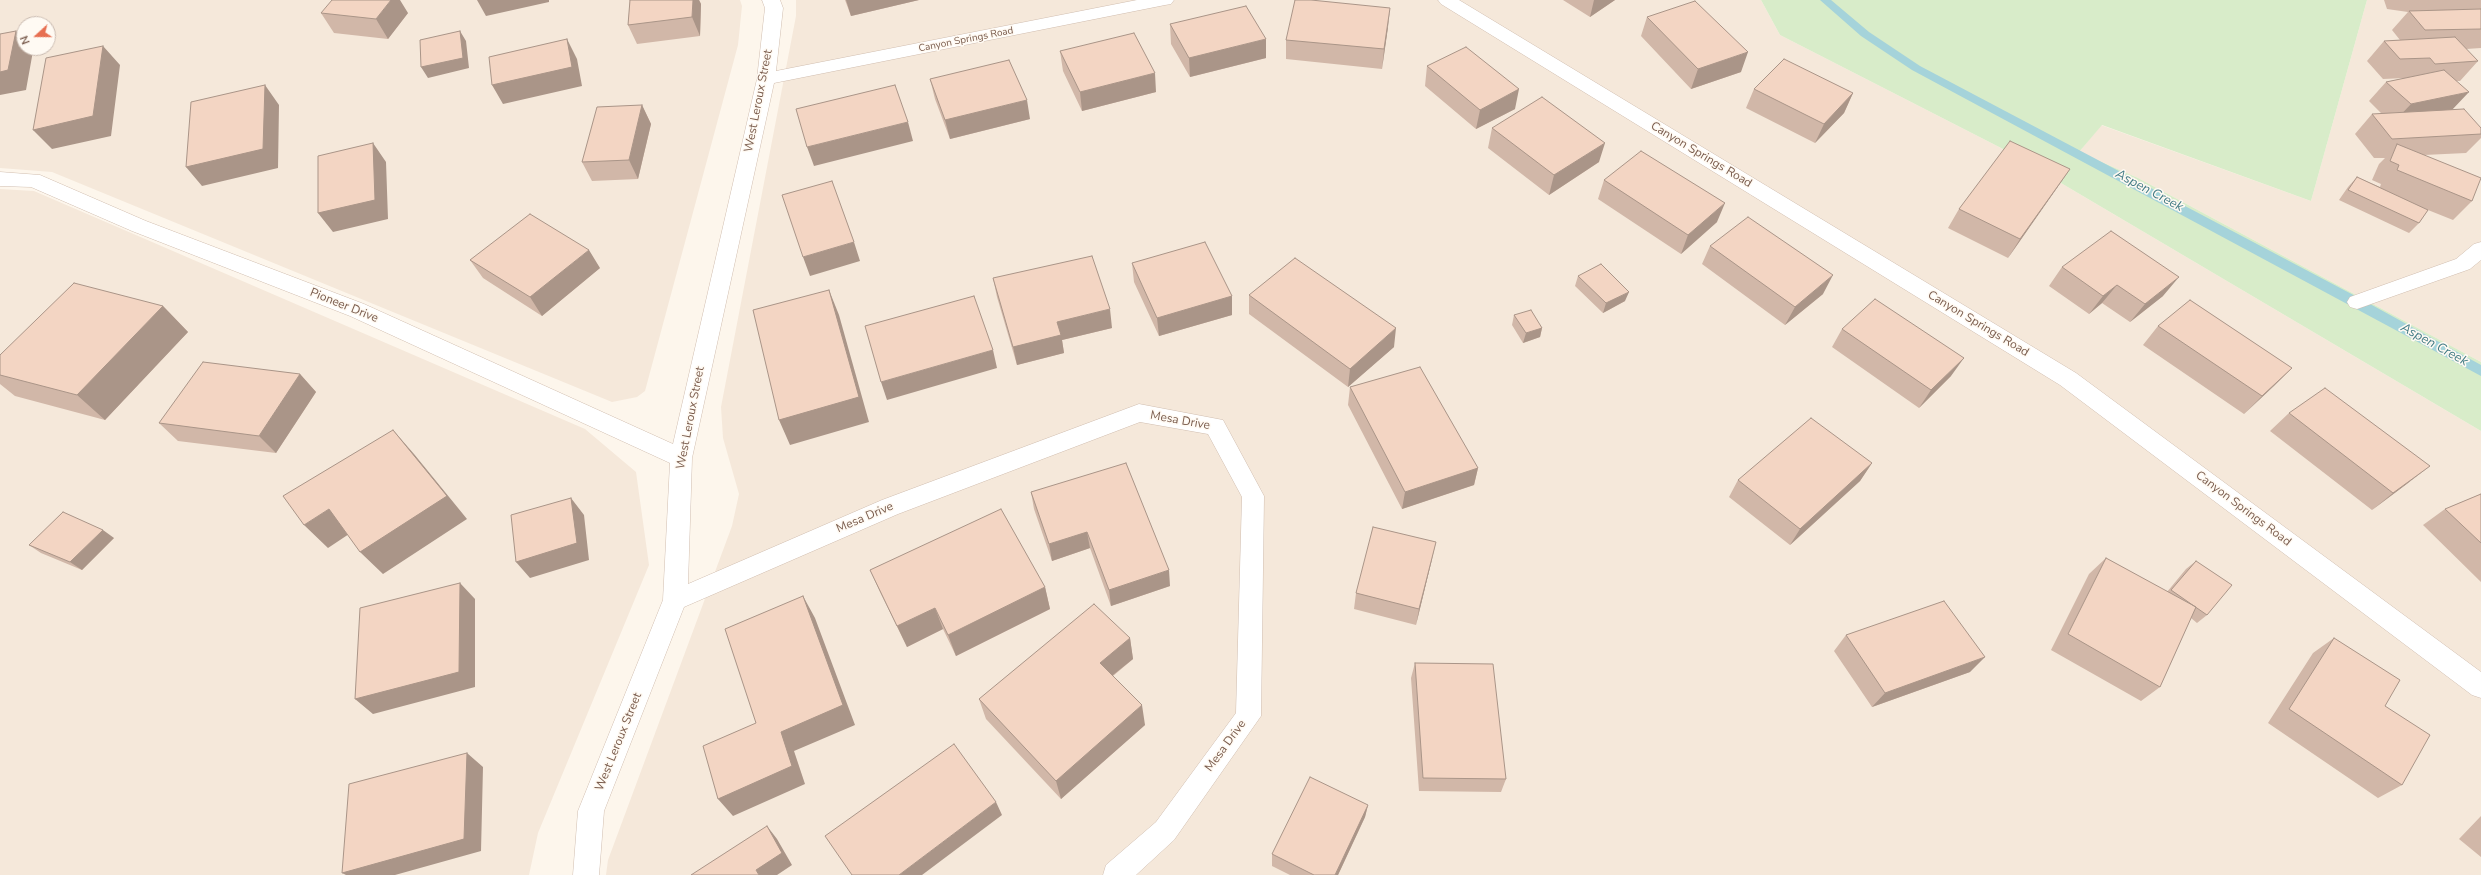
<!DOCTYPE html>
<style>
body{margin:0}
#map{position:relative;width:2481px;height:875px;overflow:hidden;background:#fdf6ec;font-family:"Nunito Sans",sans-serif}
canvas{display:block}
.north{position:absolute;left:16px;top:16px;width:40px;height:40px;box-sizing:border-box;background:#fffaf3;border:1px solid #cabbb1;border-radius:50%;rotate:249deg;font-size:11px;font-weight:700;line-height:16px;text-align:center;color:#7a5c4d}
.north::after{content:'';display:block;margin:auto;width:14px;height:18px;background:#e76f51;clip-path:polygon(50% 0,100% 100%,50% 72%,0 100%)}
</style>
<div id="map">
<canvas width="2481" height="875"></canvas>
<div class="north">N</div>
</div>
<script>
const ctx = document.querySelector('canvas').getContext('2d');
ctx.lineJoin = 'round';
function paint(path, color) { ctx.fillStyle = color; ctx.fill(path, 'evenodd'); }
const poly = rows => new Path2D(rows.map(r => 'M' + r).join(''));
function strokePath(path, color, width, dash) { ctx.strokeStyle = color; ctx.lineWidth = width; ctx.lineCap = dash ? 'butt' : 'round'; ctx.setLineDash(dash || []); ctx.stroke(path); }
function label(font, color, halo, rows, align = 'center') {
  ctx.font = font + ' "Nunito Sans",sans-serif'; ctx.lineWidth = 3; ctx.setLineDash([]); ctx.textBaseline = 'middle'; ctx.strokeStyle = halo; ctx.fillStyle = color; for (const [text, x, y, turn = 0] of rows) {
    ctx.save(); ctx.translate(x, y); ctx.rotate((+turn || 0) * Math.PI / 180); ctx.textAlign = isNaN(turn) ? turn : align; if (halo) ctx.strokeText(text, 0, 0); ctx.fillText(text, 0, 0); ctx.restore();
  }
}
paint(poly([
 [0,0,740,0,742,6,738,45,645,391,637,397,612,402,52,172,0,168],
 [24,24,48,24,48,48,24,48],
 [796,0,1761,0,1780,35,2005,150,2481,431,2481,875,606,875,608,860,732,526,739,494,723,438,721,407,796,16],
 [2367,0,2481,0,2481,362,2138,178,2079,152,2101,125,2311,201],
 [0,189,34,191,585,429,636,472,649,565,538,833,529,875,0,875]
]), '#f5e8da');
paint(poly([
 [1761,0,2367,0,2311,201,2102,125,2079,152,2138,178,2481,362,2481,431,2005,150,1780,35]
]), '#d8ecc9');
paint(poly([
 [1820,0,1831,0,1869,32,1920,66,2361,299,2481,365,2481,376,1912,70,1861,36,1820,0]
]), '#a5d3da');
const service = poly([
 [2481,242,2481,260,2470,269,2357,309,2350,307,2347,302,2350,297,2456,259,2474,244,2481,242]
]);
const minor = poly([
 [762,0,780,0,783,8,776,71,1137,0,1174,0,1171,4,1165,5,774,83,692,458,688,584,882,500,1139,404,1223,420,1264,496,1261,716,1174,840,1136,875,1103,875,1106,865,1156,822,1236,713,1242,497,1208,434,1140,422,898,514,684,607,604,811,599,875,573,875,578,811,663,600,670,463,350,316,132,231,31,187,0,186,0,172,40,175,146,221,364,304,673,444,757,79,765,8,762,0],
 [1438,0,1459,0,2076,373,2481,672,2481,698,2472,695,2060,385,1441,4,1438,0]
]);
strokePath(service, '#d1beb0', 1);
strokePath(minor, '#d1beb0', 1);
paint(service, '#fff');
paint(minor, '#fff');
paint(poly([
 [630,0,699,0,701,4,700,36,637,44,628,25],
 [845,0,919,0,851,16],
 [1563,0,1615,0,1590,17],
 [2384,0,2481,0,2481,48,2466,49,2478,61,2460,81,2457,81,2452,110,2481,128,2481,138,2466,153,2424,155,2472,201,2453,220,2428,210,2419,223,2409,233,2339,200,2348,187,2357,177,2380,187,2381,184,2372,180,2379,164,2385,158,2374,158,2355,134,2372,114,2382,114,2369,101,2386,82,2405,78,2383,79,2367,61,2384,41,2400,40,2392,30,2408,12,2387,9],
 [321,13,408,13,388,39,334,33],
 [1647,17,1741,72,1691,89,1641,36],
 [1170,24,1266,58,1190,77,1171,44],
 [1388,27,1382,69,1286,59,1286,40],
 [1060,51,1156,92,1082,111,1063,71],
 [1427,66,1515,109,1476,129,1425,86],
 [930,79,1030,119,950,139,935,99],
 [1754,89,1853,93,1844,113,1815,143,1746,108],
 [642,105,651,124,638,179,592,181,582,162],
 [1492,128,1599,162,1549,195,1488,148],
 [2070,169,2008,258,1948,228,1959,209],
 [1604,180,1717,222,1681,254,1598,199],
 [1710,246,1823,294,1785,325,1702,264],
 [470,260,600,268,542,316,483,278],
 [1132,263,1232,296,1232,315,1159,336,1134,282],
 [2062,267,2163,296,2130,322,2102,303,2089,314,2049,286],
 [1578,276,1625,301,1603,313,1575,286],
 [993,278,1112,328,1062,340,1064,353,1017,365,997,297],
 [1249,295,1394,347,1348,387,1249,314],
 [163,306,188,332,105,420,15,396,0,384,0,355],
 [1514,315,1542,328,1540,337,1523,343,1512,325],
 [2158,326,2292,368,2244,414,2143,345],
 [1842,329,1951,376,1919,408,1832,347],
 [300,374,316,392,276,453,178,441,159,423],
 [1350,387,1478,468,1474,485,1402,509,1348,405],
 [2289,413,2408,483,2372,510,2270,431],
 [1872,463,1860,481,1790,545,1729,497,1738,480],
 [1031,492,1170,586,1111,606,1090,548,1052,561,1034,509],
 [2481,494,2481,582,2423,525,2445,509],
 [114,538,82,570,41,553,29,545],
 [2106,558,2167,592,2186,569,2196,561,2207,615,2197,623,2191,618,2160,687,2141,701,2051,650,2089,574],
 [1432,559,1416,625,1354,609,1356,593],
 [870,570,1045,587,1050,609,956,656,943,629,907,647,880,592],
 [1846,635,1970,672,1872,707,1834,651],
 [1130,638,1133,659,1113,676,1145,725,1061,799,986,719,979,699],
 [2334,638,2385,706,2402,785,2378,798,2268,723,2313,653],
 [1415,663,1506,779,1501,792,1419,791,1411,678],
 [1368,805,1365,817,1338,875,1290,875,1272,866,1272,854],
 [2481,816,2481,857,2459,839]
]), '#d1b7a8');
paint(poly([
 [391,0,400,0,408,13,388,39,376,19],
 [477,0,549,0,549,2,486,16],
 [693,0,699,0,701,4,700,36,692,17],
 [846,0,919,0,851,16],
 [1594,0,1615,0,1590,17],
 [1390,8,1388,27,1382,69,1384,49],
 [16,31,24,40,24,48,31,48,33,51,26,90,0,95,0,72],
 [460,31,466,41,469,68,428,78,421,67],
 [567,39,577,59,582,86,503,104,492,85],
 [1266,39,1266,58,1190,77,1189,58],
 [103,46,120,65,111,136,52,149,33,130],
 [1748,52,1741,72,1691,89,1698,69],
 [1155,73,1156,92,1082,111,1080,92],
 [265,85,279,105,278,168,202,186,186,167],
 [1519,89,1515,109,1476,129,1480,110],
 [2469,92,2451,111,2393,123,2411,104],
 [1853,93,1844,113,1815,143,1824,124],
 [1027,100,1030,119,950,139,945,120],
 [642,105,651,124,638,179,629,160],
 [908,122,913,141,814,166,807,147],
 [373,143,386,162,388,219,333,232,318,213],
 [1605,143,1599,162,1549,195,1554,175],
 [2070,169,2057,188,2008,258,2020,239],
 [1725,203,1717,222,1681,254,1688,235],
 [854,242,860,261,810,276,803,257],
 [589,250,600,268,542,316,530,297],
 [1833,275,1823,294,1785,325,1795,307],
 [2179,277,2163,296,2130,322,2145,304],
 [2117,285,2102,303,2089,314,2103,296],
 [829,290,839,315,869,422,790,445,779,420],
 [1629,292,1625,301,1603,313,1606,303],
 [1232,296,1232,315,1159,336,1157,318],
 [163,306,188,332,105,420,77,395],
 [1110,309,1112,328,1062,340,1064,353,1017,365,1013,347,1057,322],
 [1396,328,1394,347,1348,387,1350,369],
 [1542,328,1540,337,1523,343,1526,333],
 [993,350,997,368,887,400,881,382],
 [1964,358,1951,376,1919,408,1931,390],
 [2292,368,2274,386,2244,414,2262,396],
 [300,374,316,392,276,453,259,436],
 [393,430,414,454,467,519,383,574,360,552],
 [1872,463,1860,481,1790,545,1800,529],
 [2430,466,2408,483,2372,510,2393,493],
 [1478,468,1474,485,1402,509,1405,492],
 [571,498,584,515,589,560,530,578,516,562],
 [329,509,352,532,328,548,304,525],
 [103,530,114,538,82,570,70,562],
 [1087,532,1090,548,1052,561,1049,544],
 [1436,542,1432,559,1416,625,1419,609],
 [1169,570,1170,586,1111,606,1109,590],
 [460,583,475,599,475,687,373,714,355,699],
 [1045,587,1050,609,956,656,948,635],
 [803,596,815,618,855,725,794,751,805,784,733,816,718,799,781,732],
 [935,608,943,629,907,647,897,626],
 [1130,638,1133,659,1103,683,1100,663],
 [1985,657,1970,672,1872,707,1885,693],
 [1142,705,1145,725,1061,799,1056,781],
 [467,753,483,767,481,851,395,875,346,875,342,873],
 [996,802,1002,815,922,875,899,875],
 [1368,805,1365,817,1338,875,1335,875],
 [767,826,777,839,792,865,777,875,759,875,756,870]
]), '#aa9588');
const building = poly([
 [332,0,391,0,376,19,321,13,332,0],
 [630,0,693,0,692,17,628,25,630,0],
 [1295,0,1311,0,1390,8,1384,49,1286,40,1295,0],
 [1695,1,1748,52,1698,69,1647,17,1695,1],
 [1246,6,1266,39,1189,58,1170,24,1246,6],
 [2481,9,2481,29,2425,30,2409,11,2481,9],
 [16,31,8,70,0,72,0,34,16,31],
 [460,31,463,58,421,67,420,40,460,31],
 [1134,33,1155,73,1080,92,1060,51,1134,33],
 [2455,37,2478,61,2435,64,2430,58,2400,59,2384,41,2455,37],
 [567,39,572,67,492,85,489,57,567,39],
 [103,46,93,116,33,130,46,58,103,46],
 [1466,47,1519,89,1480,110,1427,66,1466,47],
 [1784,59,1853,93,1824,124,1754,89,1784,59],
 [1009,60,1027,100,945,120,930,79,1009,60],
 [2444,70,2469,92,2411,104,2386,82,2444,70],
 [265,85,263,149,186,167,191,102,265,85],
 [895,85,908,122,807,147,796,109,895,85],
 [1542,97,1605,143,1554,175,1492,128,1542,97],
 [642,105,629,160,582,162,597,107,642,105],
 [2464,109,2481,128,2481,134,2392,139,2372,114,2464,109],
 [2010,141,2070,169,2020,239,1959,209,2010,141],
 [373,143,375,200,318,213,318,156,373,143],
 [2397,144,2481,178,2472,201,2397,170,2399,165,2390,161,2397,144],
 [1641,151,1725,203,1688,235,1604,180,1641,151],
 [2357,177,2428,210,2419,223,2348,190,2357,177],
 [832,181,854,242,803,257,782,195,832,181],
 [530,214,589,250,530,297,470,260,530,214],
 [1748,217,1833,275,1795,307,1710,246,1748,217],
 [2111,231,2179,277,2145,304,2117,285,2103,296,2062,267,2111,231],
 [1205,242,1232,296,1157,318,1132,263,1205,242],
 [1092,256,1110,309,1057,322,1061,335,1013,347,993,278,1092,256],
 [1295,258,1396,328,1350,369,1249,295,1295,258],
 [1601,264,1629,292,1606,303,1578,276,1601,264],
 [74,283,163,306,77,395,0,375,0,355,74,283],
 [829,290,859,397,779,420,753,310,829,290],
 [974,296,993,350,881,382,865,326,974,296],
 [1875,299,1964,358,1931,390,1842,329,1875,299],
 [2190,300,2292,368,2262,396,2158,326,2190,300],
 [1531,310,1542,328,1526,333,1514,315,1531,310],
 [203,362,300,374,259,436,159,423,203,362],
 [1420,367,1478,468,1405,492,1350,387,1420,367],
 [2325,388,2430,466,2393,493,2289,413,2325,388],
 [1811,418,1872,463,1800,529,1738,480,1811,418],
 [393,430,447,496,360,552,329,509,304,525,283,496,393,430],
 [1126,463,1169,570,1109,590,1087,532,1049,544,1031,492,1126,463],
 [2481,494,2481,543,2445,509,2481,494],
 [571,498,577,543,516,562,511,515,571,498],
 [1001,509,1045,587,948,635,935,608,897,626,870,570,1001,509],
 [63,512,103,530,70,562,29,545,63,512],
 [1373,527,1436,542,1419,609,1356,593,1373,527],
 [2106,558,2196,607,2160,687,2068,634,2106,558],
 [2196,561,2232,585,2207,615,2171,590,2196,561],
 [460,583,459,672,355,699,360,608,460,583],
 [803,596,843,705,781,732,792,766,718,799,703,746,756,723,725,629,803,596],
 [1944,601,1985,657,1885,693,1846,635,1944,601],
 [1094,604,1130,638,1100,663,1142,705,1056,781,979,699,1094,604],
 [2334,638,2400,680,2385,706,2430,735,2402,785,2289,709,2334,638],
 [1415,663,1493,664,1506,779,1423,778,1415,663],
 [954,744,996,802,899,875,852,875,825,836,954,744],
 [467,753,464,839,342,873,349,784,467,753],
 [1310,777,1368,805,1335,875,1314,875,1272,854,1310,777],
 [767,826,782,853,756,870,759,875,691,875,767,826]
]);
paint(building, '#f3d5c3');
strokePath(building, '#aa9588', 1);
label('10px', '#7a5c4d', '#fffaf3', [
 ["Canyon Springs Road",966,40,-11]
]);
label('12px', '#7a5c4d', '#fffaf3', [
 ["West Leroux Street",759,101,-79],
 ["Canyon Springs Road",1701,155,31],
 ["Pioneer Drive",344,306,22],
 ["Canyon Springs Road",1978,324,31],
 ["West Leroux Street",691,418,-79],
 ["Mesa Drive",1180,421,10],
 ["Canyon Springs Road",2243,509,37],
 ["Mesa Drive",865,518,-23],
 ["West Leroux Street",619,742,-68],
 ["Mesa Drive",1226,746,-54]
]);
label('italic 13px', '#437c86', '#fffaf3', [
 ["Aspen Creek",2149,191,28],
 ["Aspen Creek",2434,345,29]
]);
</script>
